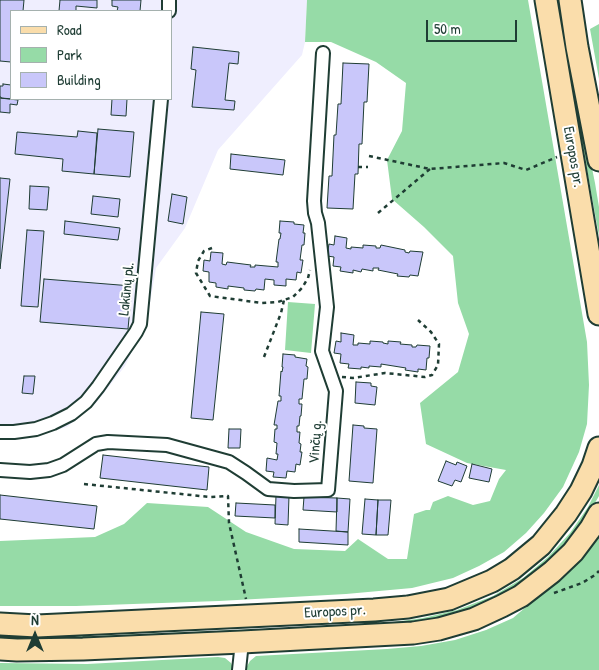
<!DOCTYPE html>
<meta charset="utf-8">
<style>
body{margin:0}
#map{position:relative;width:599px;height:670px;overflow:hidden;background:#fff;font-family:"Patrick Hand",sans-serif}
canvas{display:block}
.legend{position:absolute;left:10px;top:10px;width:162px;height:90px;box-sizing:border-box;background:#fff;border:1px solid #a5b1ae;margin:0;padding:6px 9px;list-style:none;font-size:15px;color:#1f3d34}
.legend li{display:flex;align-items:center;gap:10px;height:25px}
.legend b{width:25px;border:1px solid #a5b1ae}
.north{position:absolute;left:10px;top:610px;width:50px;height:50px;-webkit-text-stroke:4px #fff;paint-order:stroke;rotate:0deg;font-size:14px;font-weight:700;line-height:20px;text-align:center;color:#1f3d34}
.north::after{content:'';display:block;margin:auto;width:18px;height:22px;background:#1f3d34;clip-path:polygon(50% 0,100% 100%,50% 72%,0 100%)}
.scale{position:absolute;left:426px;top:20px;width:91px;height:22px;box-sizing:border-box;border:2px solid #1f3d34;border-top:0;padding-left:6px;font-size:15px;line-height:18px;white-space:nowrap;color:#1f3d34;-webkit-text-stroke:4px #fff;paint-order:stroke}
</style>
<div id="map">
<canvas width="599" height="670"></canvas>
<ul class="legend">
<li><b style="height:6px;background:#faddab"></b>Road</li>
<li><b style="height:14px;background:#96dba7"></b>Park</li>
<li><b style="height:14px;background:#c9c7fa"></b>Building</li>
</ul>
<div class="north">N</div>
<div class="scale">50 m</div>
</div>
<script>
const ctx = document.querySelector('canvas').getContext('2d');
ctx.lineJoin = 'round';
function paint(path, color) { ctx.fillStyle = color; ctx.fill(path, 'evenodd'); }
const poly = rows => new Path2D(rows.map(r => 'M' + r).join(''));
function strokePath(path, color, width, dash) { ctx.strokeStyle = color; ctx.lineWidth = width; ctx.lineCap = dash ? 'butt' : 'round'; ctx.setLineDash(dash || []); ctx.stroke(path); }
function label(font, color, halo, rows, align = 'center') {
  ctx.font = font + ' "Patrick Hand",sans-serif'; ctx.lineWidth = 4; ctx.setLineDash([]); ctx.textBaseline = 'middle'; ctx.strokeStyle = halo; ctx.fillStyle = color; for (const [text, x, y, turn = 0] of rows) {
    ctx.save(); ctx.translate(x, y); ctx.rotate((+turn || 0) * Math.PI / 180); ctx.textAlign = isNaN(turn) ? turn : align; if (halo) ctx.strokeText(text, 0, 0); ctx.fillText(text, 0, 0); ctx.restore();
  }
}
paint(poly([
 [0,0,307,0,305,42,302,55,218,150,185,228,156,268,147,320,125,366,96,403,67,427,23,439,0,438],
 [11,11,171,11,171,99,11,99]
]), '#efeefe');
paint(poly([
 [307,0,528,0,587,342,589,385,587,424,579,452,563,487,544,513,526,533,504,552,479,566,453,578,412,588,346,594,219,601,76,606,0,606,0,541,95,537,124,524,147,503,208,507,246,532,294,549,345,551,358,539,388,559,407,559,414,514,426,510,430,510,433,502,448,496,473,505,490,501,499,479,506,470,467,463,426,444,420,403,458,372,469,334,458,303,453,256,424,227,392,199,387,160,402,131,406,83,376,62,331,42,305,42],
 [599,24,599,79,590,29],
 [568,65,571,65,595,183,599,207,599,236],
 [288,302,315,304,311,353,285,350],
 [599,485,599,496,589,513,571,540,553,559,516,589,491,601,444,619,415,624,90,641,0,640,0,636,49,637,94,636,335,626,394,622,423,618,457,610,493,596,523,578,548,557,570,533,588,507],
 [599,530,599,670,245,670,250,661,256,656,387,649,421,646,455,640,486,630,513,618,553,584],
 [218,657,225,658,231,663,234,670,0,670,0,663,87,664]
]), '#96dba7');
const building = poly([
 [0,0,24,0,23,11,11,11,11,62,0,61,0,0],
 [60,0,97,0,97,8,76,6,76,11,59,11,60,0],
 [112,0,141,0,140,11,117,11,118,7,112,6,112,0],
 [193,47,239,52,238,64,229,63,225,100,235,101,234,110,192,107,196,70,191,69,193,47],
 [343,63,369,64,367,102,364,102,362,144,359,144,358,174,355,174,353,209,327,208,329,176,332,176,334,135,336,135,338,104,341,104,343,63],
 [3,84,11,85,11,99,13,99,1,98,1,97,0,97,0,86,3,86,3,84],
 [0,98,18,100,17,105,10,104,10,113,0,112,0,98],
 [112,99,127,99,126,116,111,115,112,99],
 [98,129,134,132,130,177,94,174,98,129],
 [78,131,97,133,94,174,62,171,63,159,15,154,17,132,77,137,78,131],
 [231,154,285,160,283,175,230,169,231,154],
 [0,178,10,179,0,269,0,178],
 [30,186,49,187,47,210,29,209,30,186],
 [172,194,187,197,183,224,168,221,172,194],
 [93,196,120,199,118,217,91,214,93,196],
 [65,221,120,228,118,240,64,234,65,221],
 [280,221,294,222,294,224,304,225,303,233,305,233,304,245,302,245,300,260,303,260,301,273,297,272,296,280,286,279,286,286,274,285,274,280,265,279,264,290,256,289,255,291,244,290,244,288,228,286,228,289,216,287,216,283,209,282,209,272,203,271,204,260,210,261,211,252,223,253,222,264,226,265,227,262,251,265,250,267,255,267,255,265,278,267,278,262,276,262,279,239,280,239,281,233,279,233,280,221],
 [27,230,44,231,38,307,21,306,27,230],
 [335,236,347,238,346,248,351,249,351,247,363,248,363,245,376,246,376,248,380,248,381,245,405,250,405,252,409,253,410,251,423,252,418,276,410,275,409,277,397,276,398,274,378,270,379,268,373,268,373,271,362,269,361,272,353,270,353,273,340,271,341,267,333,266,334,257,327,256,329,244,334,245,335,236],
 [44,279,132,286,128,329,40,322,44,279],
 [201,312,224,314,213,420,191,418,201,312],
 [341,333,354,335,353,345,358,345,358,343,370,344,370,341,383,342,383,343,388,344,388,341,401,342,400,344,412,345,412,347,416,347,417,345,430,346,429,358,427,358,426,370,418,369,418,372,405,370,406,368,381,364,381,367,369,366,369,368,361,367,361,369,348,368,349,364,340,363,341,354,334,353,336,341,341,342,341,333],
 [283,354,295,355,295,357,307,359,306,366,308,367,307,379,304,379,302,399,299,399,299,404,302,404,301,416,300,416,299,426,297,426,297,432,300,432,299,443,301,444,300,452,302,452,300,465,296,464,295,472,287,471,286,478,273,477,274,472,266,471,267,458,277,460,278,454,276,454,277,443,274,442,275,429,277,429,277,425,274,425,278,401,281,401,281,396,279,396,281,371,282,372,283,367,282,367,283,354],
 [24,376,35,376,33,394,22,393,24,376],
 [356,382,371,383,371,386,377,387,375,405,355,403,356,382],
 [353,425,364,426,364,428,377,429,373,483,349,481,353,425],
 [229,429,241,429,240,448,228,448,229,429],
 [103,455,209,467,207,490,100,478,103,455],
 [446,461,456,465,457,462,467,466,461,482,455,480,452,486,438,481,446,461],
 [472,464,492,469,489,482,469,478,472,464],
 [0,495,97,506,94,529,0,519,0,495],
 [276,496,289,496,288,525,275,524,276,496],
 [304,497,337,498,337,512,303,510,304,497],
 [337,498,350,499,348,532,336,531,337,498],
 [365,499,378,500,376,535,362,534,365,499],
 [378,500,391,500,388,535,376,535,378,500],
 [236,503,275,505,275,518,235,516,236,503],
 [299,529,348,532,348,545,299,542,299,529]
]);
paint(building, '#c9c7fa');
strokePath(building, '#1f3d34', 1);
const street = poly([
 [169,11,169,0],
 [0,432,14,432,36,429,53,423,71,414,86,402,98,387,136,332,140,324,161,99],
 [0,470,30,472,49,470,63,465,96,444,108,442,167,445,229,462,246,473,268,489,294,491,328,490,336,391,322,351,327,307,318,223,315,213,314,201,323,53],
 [239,670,242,642]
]);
const primary = poly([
 [546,0,599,314],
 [570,0,577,47,599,160],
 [0,624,37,626,374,610,408,607,449,599,492,581,512,569,541,545,566,514,581,491,593,466,599,448],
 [0,649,17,650,83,649,242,642,413,633,439,629,474,619,502,606,521,596,552,572,573,552,591,528,599,514]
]);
strokePath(street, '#1f3d34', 16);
strokePath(primary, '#1f3d34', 25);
strokePath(poly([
 [369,156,430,169,504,163,526,170,557,157],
 [358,167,368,167],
 [378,213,430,169],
 [212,248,204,251,198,261,196,273,210,296,262,303,278,302,293,297,302,288,308,278,310,270],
 [264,357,281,313,284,300],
 [342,377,353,378,385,373,425,377,432,375,438,365,439,344,431,332,418,320],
 [84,484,210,497,228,496,229,523,246,599],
 [554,593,582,583,595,575,599,571]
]), '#1f3d34', 2.5, [4, 4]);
strokePath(street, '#fff', 12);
strokePath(primary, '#faddab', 21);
label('15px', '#1f3d34', '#fff', [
 ["Europos pr.",573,157,80],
 ["Lakūnų pl.",127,289,-84],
 ["Vinčų g.",316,442,-86],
 ["Europos pr.",335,612,-3]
]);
</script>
